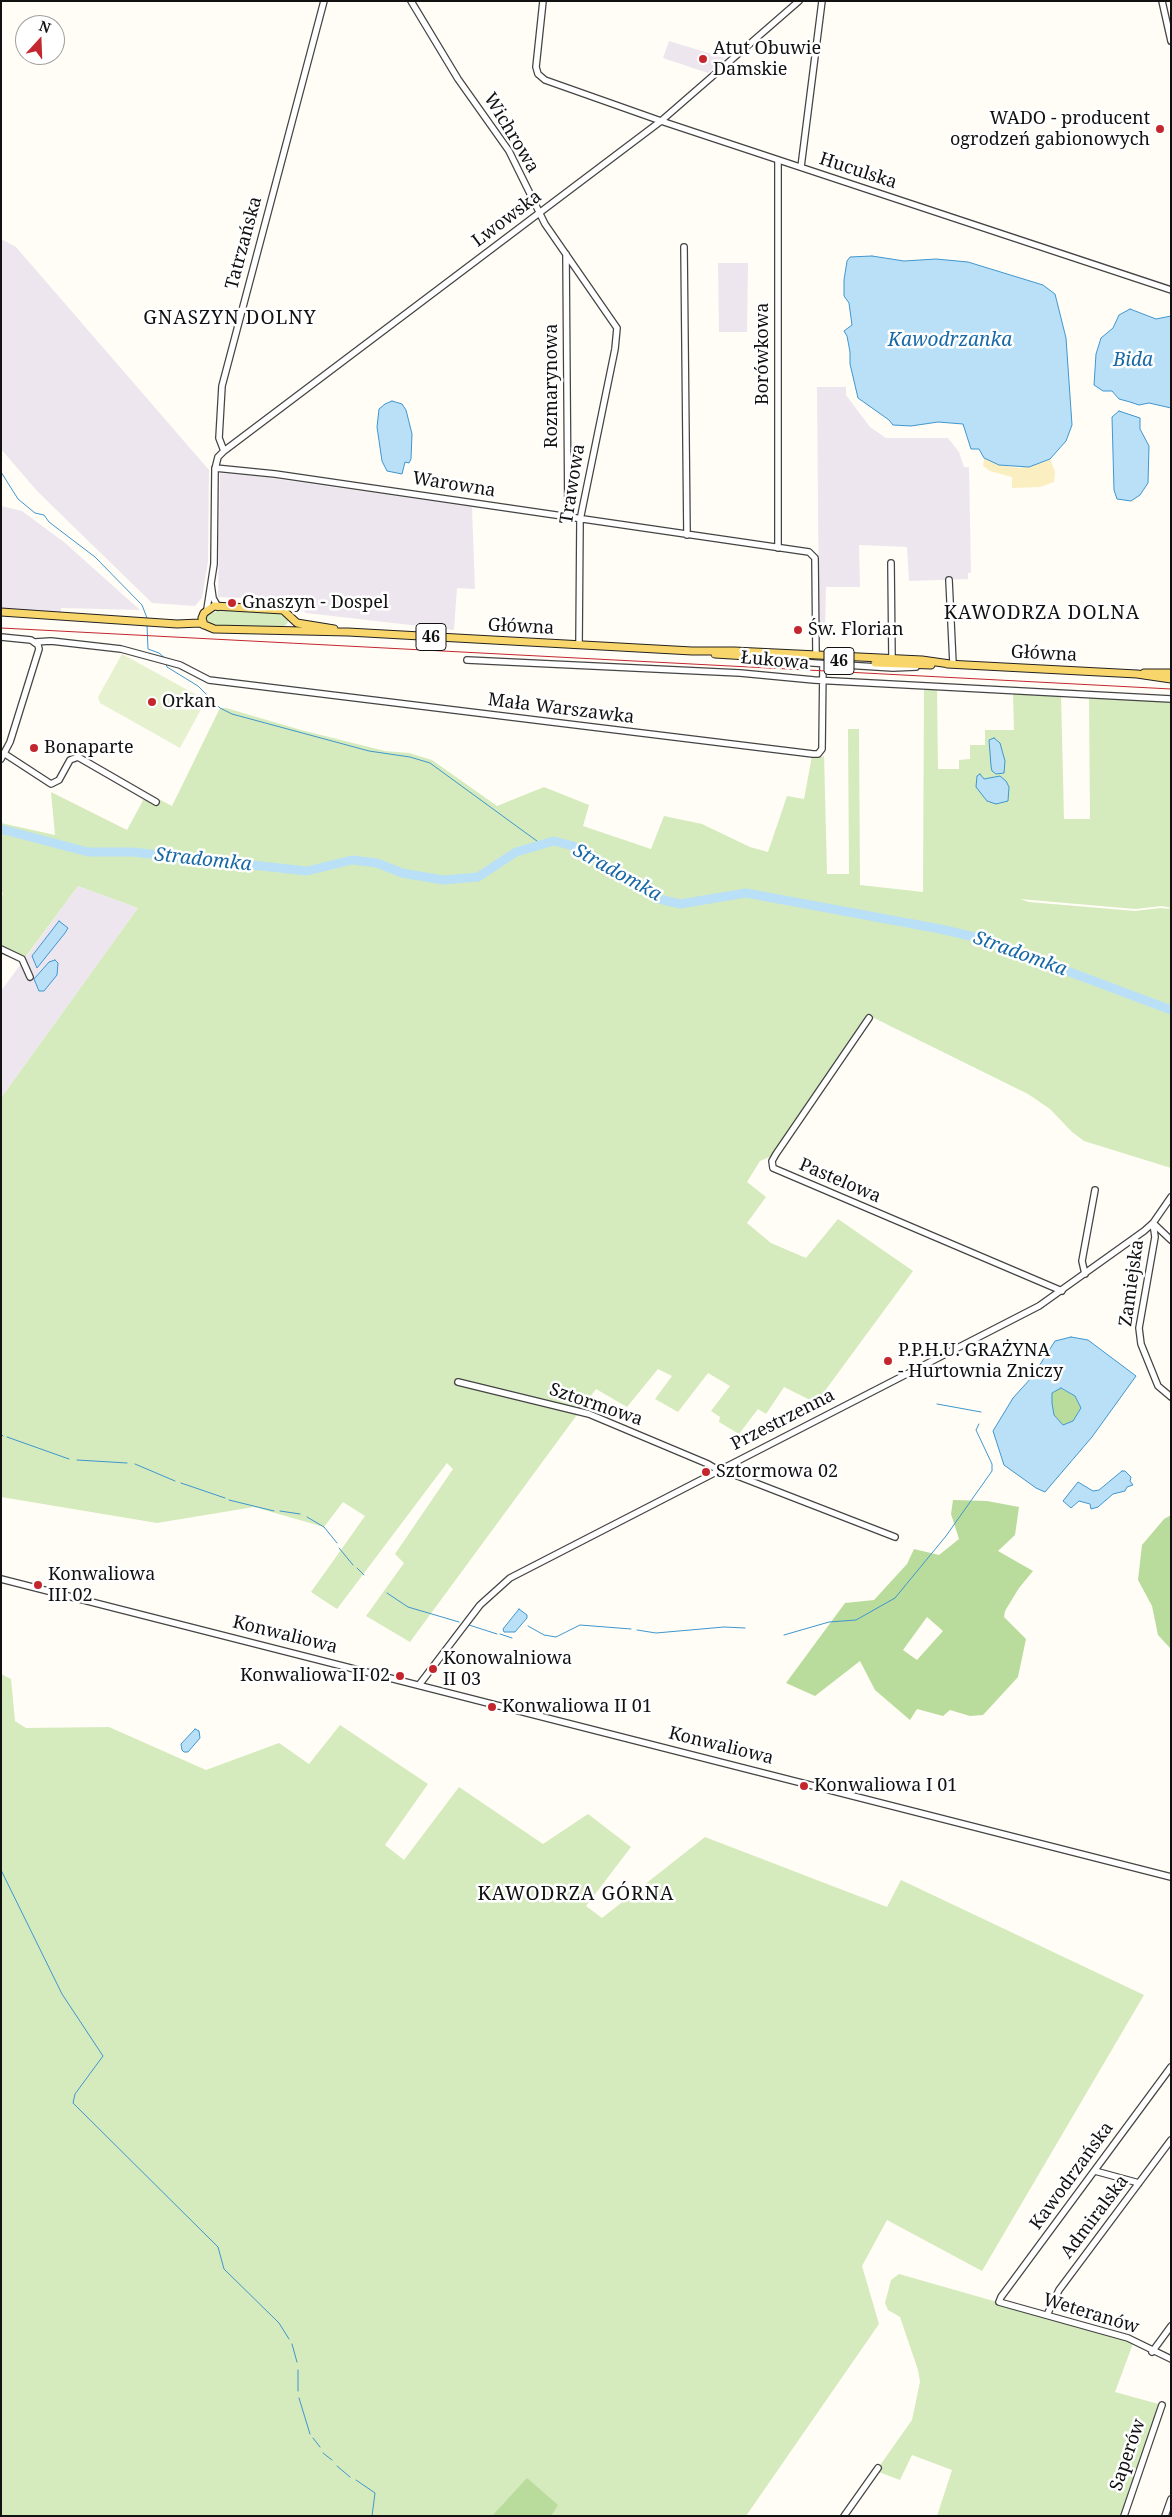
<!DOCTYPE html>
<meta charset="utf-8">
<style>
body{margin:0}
#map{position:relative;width:1172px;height:2517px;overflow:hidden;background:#fffdf5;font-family:"Noto Serif",serif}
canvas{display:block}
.frame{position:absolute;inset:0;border:2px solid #111;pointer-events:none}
.north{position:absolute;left:15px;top:15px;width:50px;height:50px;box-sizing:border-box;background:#fff;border:1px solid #a0a0a0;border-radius:50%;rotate:20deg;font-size:14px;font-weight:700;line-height:20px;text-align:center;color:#111}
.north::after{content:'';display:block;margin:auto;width:18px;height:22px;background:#c4262e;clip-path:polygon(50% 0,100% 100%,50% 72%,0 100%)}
</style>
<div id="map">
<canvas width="1172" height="2517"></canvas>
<div class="frame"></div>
<div class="north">N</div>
</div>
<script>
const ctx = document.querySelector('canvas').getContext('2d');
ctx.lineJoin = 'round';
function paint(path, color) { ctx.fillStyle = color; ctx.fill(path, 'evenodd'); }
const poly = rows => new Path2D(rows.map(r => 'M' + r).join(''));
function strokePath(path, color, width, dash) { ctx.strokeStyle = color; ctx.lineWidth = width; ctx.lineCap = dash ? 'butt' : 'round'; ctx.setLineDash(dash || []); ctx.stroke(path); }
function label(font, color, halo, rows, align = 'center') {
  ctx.font = font + ' "Noto Serif",serif'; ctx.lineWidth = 5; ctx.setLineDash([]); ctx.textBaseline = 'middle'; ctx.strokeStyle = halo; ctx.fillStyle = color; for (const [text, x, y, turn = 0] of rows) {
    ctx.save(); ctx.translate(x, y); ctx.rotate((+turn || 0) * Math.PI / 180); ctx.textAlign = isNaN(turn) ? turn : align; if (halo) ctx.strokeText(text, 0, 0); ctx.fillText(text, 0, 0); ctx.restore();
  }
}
paint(poly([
 [669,41,725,58,708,73,663,58],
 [1,239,16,247,209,470,208,561,202,598,195,606,152,603,37,491,1,449],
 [718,263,748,263,747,332,719,332],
 [817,387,846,387,846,395,870,427,886,438,948,438,959,452,964,467,969,467,971,573,968,573,968,579,909,581,907,547,859,545,860,587,826,587,825,628,819,628],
 [220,473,264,477,472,507,475,589,457,588,454,630,306,613,290,600,218,597],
 [1,506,22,511,64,542,140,610,61,608,61,617,1,616],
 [78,886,138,908,1,1098,1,991]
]), '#eee6ef');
paint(poly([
 [220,610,278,612,289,620,286,625,279,628,215,627,208,624,205,621,207,615],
 [924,688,937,688,938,769,959,769,959,760,970,759,970,745,985,745,985,730,1014,730,1013,693,1061,695,1064,819,1090,819,1089,697,1171,701,1171,908,1162,906,1135,909,1020,899,1029,902,1135,911,1160,908,1171,909,1171,1168,1084,1141,1072,1132,1050,1109,1028,1094,874,1018,869,1018,776,1154,760,1161,747,1182,766,1197,747,1223,771,1243,806,1258,838,1219,913,1271,816,1403,784,1387,766,1414,758,1409,739,1434,719,1422,720,1417,711,1411,730,1386,708,1373,678,1412,655,1399,672,1376,658,1369,627,1407,596,1389,410,1642,366,1616,404,1563,395,1554,453,1469,447,1463,337,1609,311,1592,365,1516,343,1502,324,1527,254,1507,157,1523,1,1497,1,1098,138,908,78,886,24,959,1,947,1,899,3,893,1,892,1,823,55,835,51,792,127,830,147,793,172,806,220,708,226,708,301,730,385,751,409,753,432,760,497,806,544,787,589,805,583,826,651,849,664,816,702,824,750,847,768,852,787,796,804,799,812,756,823,757,824,754,827,874,849,874,848,729,859,729,860,885,923,892],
 [1,1674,11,1679,15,1721,26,1728,109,1727,206,1770,279,1743,309,1764,340,1725,428,1784,385,1845,404,1860,459,1787,543,1844,588,1814,631,1847,586,1906,602,1918,705,1837,887,1907,901,1880,1144,1995,982,2271,887,2220,862,2266,879,2324,746,2516,1,2516],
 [899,2274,1134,2341,1115,2392,1162,2405,1124,2516,937,2516,952,2470,912,2455,900,2480,876,2471,912,2420,920,2382,918,2370,900,2317,888,2310,885,2303,891,2280]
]), '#d5ebbd');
paint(poly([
 [1060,1388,1075,1396,1081,1408,1073,1421,1063,1425,1054,1415,1052,1403,1052,1393],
 [953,1500,987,1501,1019,1507,1015,1535,998,1551,1033,1571,1019,1588,1005,1611,1004,1617,1026,1639,1018,1677,983,1715,970,1716,950,1710,943,1716,917,1709,910,1720,875,1690,860,1661,815,1696,786,1683,845,1603,874,1600,907,1564,914,1549,939,1555,959,1539,951,1514],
 [927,1617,943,1631,917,1660,903,1650],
 [1171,1515,1171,1649,1158,1635,1152,1606,1138,1580,1142,1545,1164,1519],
 [527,2478,558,2505,551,2516,492,2516]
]), '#b9dc9c');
paint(poly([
 [984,458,999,465,1020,468,1044,462,1050,459,1055,472,1054,482,1040,487,1012,488,1012,477,990,471,983,466]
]), '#fbeec1');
paint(poly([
 [122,654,206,700,180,748,100,703,98,697]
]), '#e6f2cf');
const water = poly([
 [872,256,904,261,936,259,968,262,1043,285,1055,294,1066,338,1072,425,1066,441,1050,459,1029,467,999,465,984,458,979,449,971,449,963,424,938,422,911,426,893,425,889,420,858,398,850,364,850,352,847,336,844,331,852,325,849,303,844,296,844,280,847,261,850,257,872,256],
 [1130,309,1156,319,1171,316,1171,408,1149,403,1139,405,1130,402,1119,399,1112,391,1103,391,1094,385,1096,354,1101,338,1113,328,1119,315,1130,309],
 [392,401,402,404,406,410,412,434,411,459,409,463,405,462,402,474,387,471,382,461,377,427,379,409,385,404,392,401],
 [1119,411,1140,418,1140,429,1149,446,1148,483,1140,495,1131,501,1117,499,1114,490,1112,417,1119,411],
 [994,738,1000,743,1005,761,1004,773,996,774,992,771,991,766,989,740,994,738],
 [980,774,984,779,1000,776,1006,781,1009,787,1008,801,996,804,987,801,976,787,977,776,980,774],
 [59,921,68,928,65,933,37,968,32,956,59,921],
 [55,960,58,963,57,975,44,991,39,991,34,979,49,962,55,960],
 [1071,1337,1088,1340,1136,1376,1092,1437,1045,1492,1036,1488,1004,1465,993,1431,1013,1398,1032,1377,1055,1341,1071,1337],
 [1061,1388,1075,1396,1081,1408,1073,1421,1063,1425,1054,1415,1052,1403,1052,1393,1061,1388],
 [1122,1471,1125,1471,1131,1477,1130,1481,1133,1485,1127,1487,1125,1491,1113,1494,1098,1507,1091,1509,1090,1504,1079,1501,1071,1508,1063,1501,1078,1482,1093,1491,1099,1490,1122,1471],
 [519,1609,527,1615,527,1618,515,1632,504,1632,503,1629,519,1609],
 [195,1729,199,1731,200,1738,188,1752,184,1752,182,1750,181,1744,195,1729]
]);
paint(water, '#b9e0f7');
strokePath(water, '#3f96cf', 1);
strokePath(poly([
 [1,472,18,499,35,513,44,515,49,522,95,557,142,605,147,618],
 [147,624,148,649,159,653,166,659],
 [166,663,167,667,198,686,220,708,232,714,369,751,410,757,430,763,541,844],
 [937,1404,981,1412],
 [1,1434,3,1436],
 [7,1437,69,1459],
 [77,1460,127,1463],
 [135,1464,175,1481],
 [181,1483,225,1498],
 [229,1500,274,1511],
 [280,1511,300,1514],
 [307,1517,324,1527,337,1543],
 [339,1548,353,1565],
 [357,1568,364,1575],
 [387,1593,408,1607,459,1622],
 [469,1625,497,1634],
 [528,1626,544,1635,556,1637,580,1625,631,1629],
 [637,1630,656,1633,724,1627,745,1628],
 [500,1634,512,1638],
 [784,1635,829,1622,856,1620,895,1598,946,1536,992,1471,992,1464,976,1430,979,1424],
 [1,1870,62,1994,103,2056,75,2094,73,2103,218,2247,224,2269,279,2323,289,2339],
 [292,2344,297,2362],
 [298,2370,298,2391],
 [299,2398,310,2434],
 [313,2438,320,2447],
 [323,2453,332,2460],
 [337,2466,350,2477],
 [356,2480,375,2493,372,2516]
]), '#3f96cf', 1);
strokePath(poly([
 [1,829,88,852,132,852,307,871,352,860,377,863,402,873,443,880,478,877,516,852,554,841,573,846,597,859,655,898,680,904,746,893,940,929,979,938,1171,1010]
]), '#b9e0f7', 9);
const minor = poly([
 [411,1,458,79,509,151,545,224,617,328,615,349,580,520,579,645],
 [543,1,536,67,538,74,545,80,661,121,1171,290],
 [1162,1,1171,41],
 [778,160,778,548],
 [801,167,822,1],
 [684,247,687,535],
 [566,254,568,518],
 [224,451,219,438,222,386,324,1],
 [215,468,275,474,809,552,815,558,816,655],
 [891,563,892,659],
 [949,580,953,664],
 [211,584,213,598,218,607],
 [207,609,214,564,215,469,218,457,224,451,661,121,799,1],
 [1,637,31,640,38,645,39,649,10,742,1,759],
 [35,642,51,641,121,649,180,665,209,680,813,754,818,754,822,749,823,664],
 [750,659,893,668,916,667],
 [467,660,740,673,814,680,1171,699],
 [5,754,51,784,59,780,70,760,78,757,156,802],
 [1,949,22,959,30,977],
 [869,1018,776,1154,772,1161,773,1168,1062,1291],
 [1153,1223,1155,1237,1139,1328,1141,1344,1158,1386,1171,1397],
 [1153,1223,1171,1240],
 [1085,1274,1082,1261,1095,1190],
 [458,1382,589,1414,708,1464,718,1470],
 [725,1467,735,1475,895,1537],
 [1,1579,1171,1877],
 [419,1685,480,1605,510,1578,1039,1306,1144,1231,1153,1223,1171,1197],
 [1171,2067,1001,2297,999,2302,1128,2338,1171,2359],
 [1095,2171,1139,2183],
 [1047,2315,1059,2290,1171,2140],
 [1152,2352,1171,2326],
 [844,2516,878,2468],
 [1124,2516,1162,2405],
 [1165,2516,1171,2499]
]);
const major = poly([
 [1,612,177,624,200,623,214,629,348,632,692,651,734,651,922,660,950,664],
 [204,625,202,618,204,613,214,606,283,610,297,623,334,629],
 [715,654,764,657],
 [875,663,931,665],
 [947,664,1137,674,1171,679],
 [1144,673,1171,673]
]);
strokePath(minor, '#444', 8);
strokePath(major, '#222', 9);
strokePath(minor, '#fff', 5.5);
strokePath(major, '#f9d66b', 7);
strokePath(poly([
 [1,628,1171,689]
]), '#c4262e', 1);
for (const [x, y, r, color] of [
 [703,59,5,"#c4262e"],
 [1160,129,5,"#c4262e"],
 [232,603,5,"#c4262e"],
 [798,630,5,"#c4262e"],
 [152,702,5,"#c4262e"],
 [34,748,5,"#c4262e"],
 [888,1361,5,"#c4262e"],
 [706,1472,5,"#c4262e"],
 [38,1585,5,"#c4262e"],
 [433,1669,5,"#c4262e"],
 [400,1676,5,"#c4262e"],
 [492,1707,5,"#c4262e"],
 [804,1786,5,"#c4262e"]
]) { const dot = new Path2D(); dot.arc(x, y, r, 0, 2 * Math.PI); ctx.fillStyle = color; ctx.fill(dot); strokePath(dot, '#fff', 2); }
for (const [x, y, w] of [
 [431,637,30],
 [839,661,30]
]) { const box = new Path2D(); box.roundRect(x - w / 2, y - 13.5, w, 27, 4); ctx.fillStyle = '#fff'; ctx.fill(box); strokePath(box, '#111', 1); }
label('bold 16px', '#111', null, [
 ["46",431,637],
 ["46",839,661]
]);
label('18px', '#111', '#fff', [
 ["Atut Obuwie",713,49],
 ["Damskie",713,70],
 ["WADO - producent",1150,119,"right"],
 ["ogrodzeń gabionowych",1150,140,"right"],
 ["Gnaszyn - Dospel",242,603],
 ["Św. Florian",808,630],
 ["Orkan",162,702],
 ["Bonaparte",44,748],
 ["P.P.H.U. GRAŻYNA",898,1351],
 ["- Hurtownia Zniczy",898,1372],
 ["Sztormowa 02",716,1472],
 ["Konwaliowa",48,1575],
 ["III 02",48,1596],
 ["Konowalniowa",443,1659],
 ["II 03",443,1680],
 ["Konwaliowa II 02",390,1676,"right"],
 ["Konwaliowa II 01",502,1707],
 ["Konwaliowa I 01",814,1786]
], 'left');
label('18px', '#111', '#fff', [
 ["Wichrowa",511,133,59],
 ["Huculska",858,171,18],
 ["Lwowska",507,219,-37],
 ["Tatrzańska",244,243,-75],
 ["Borówkowa",763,354,-90],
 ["Rozmarynowa",552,386,-90],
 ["Trawowa",573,484,-81],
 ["Warowna",454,485,9],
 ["Główna",521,627,3],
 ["Główna",1044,654,3],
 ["Łukowa",775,661,5],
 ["Mała Warszawka",561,709,7],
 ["Pastelowa",840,1181,23],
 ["Zamiejska",1132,1283,-82],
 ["Sztormowa",596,1405,19],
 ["Przestrzenna",783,1420,-27],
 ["Konwaliowa",285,1635,14],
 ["Konwaliowa",721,1746,14],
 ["Kawodrzańska",1072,2176,-54],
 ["Admiralska",1095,2217,-53],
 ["Weteranów",1091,2314,17],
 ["Saperów",1128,2455,-71]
]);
ctx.letterSpacing = '1px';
label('19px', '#111', '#fff', [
 ["GNASZYN DOLNY",230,319],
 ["KAWODRZA DOLNA",1042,614],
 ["KAWODRZA GÓRNA",576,1895]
]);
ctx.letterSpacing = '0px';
label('italic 19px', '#1768a6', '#fff', [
 ["Kawodrzanka",950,341],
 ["Bida",1133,361],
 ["Stradomka",203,860,6],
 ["Stradomka",617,873,29],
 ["Stradomka",1020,954,20]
]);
</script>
